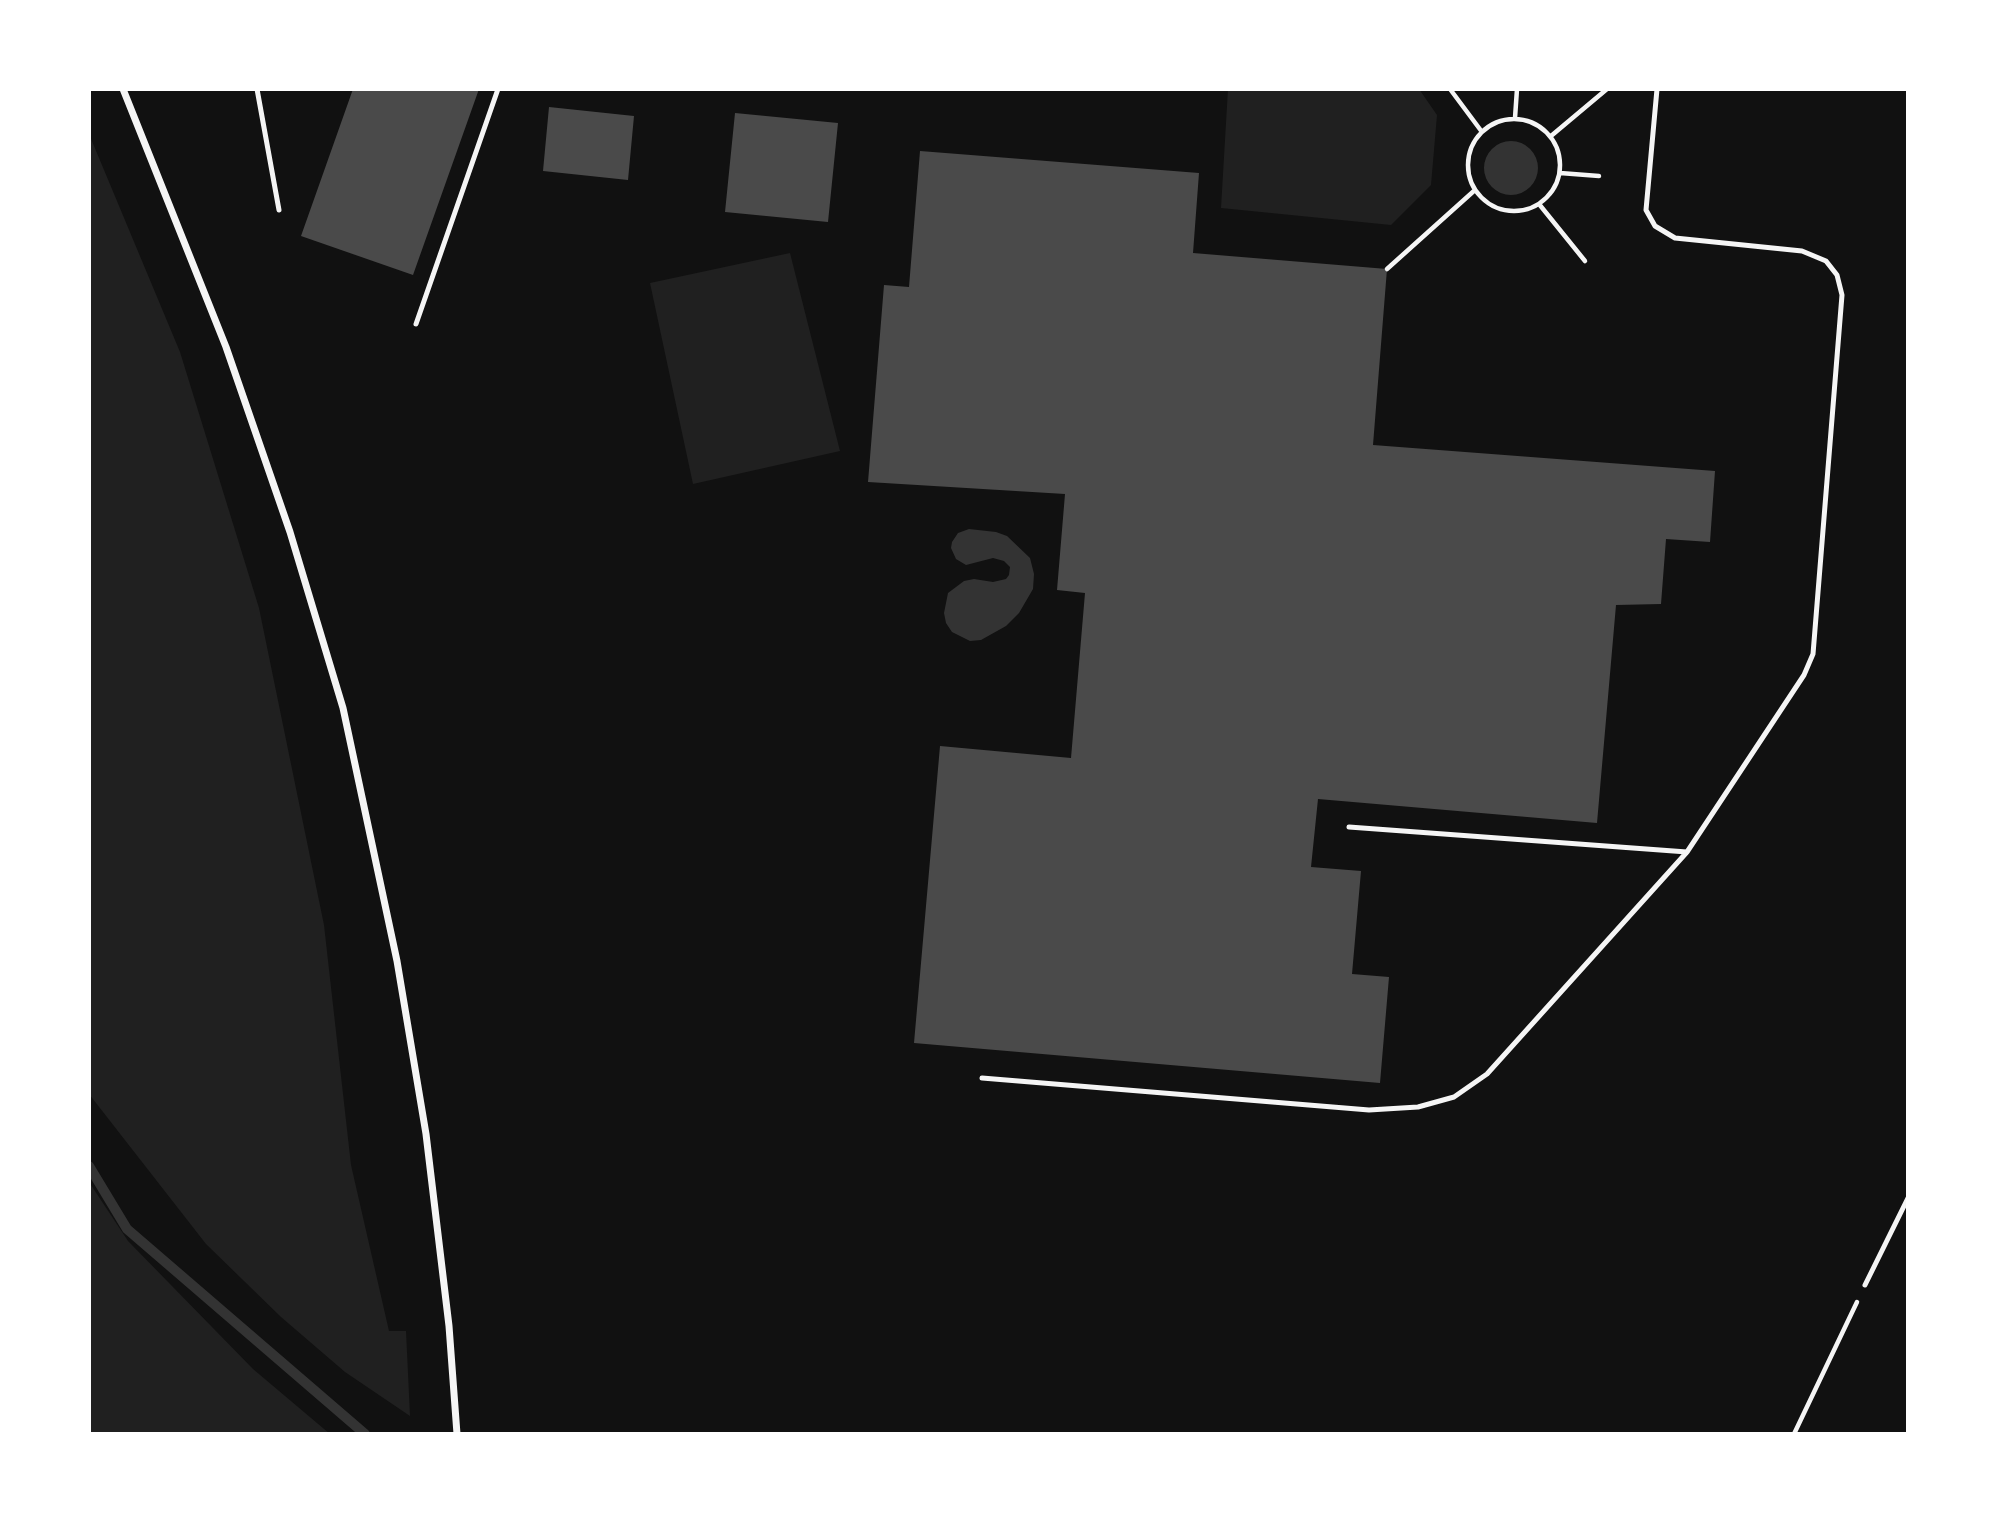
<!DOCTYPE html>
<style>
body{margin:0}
#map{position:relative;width:1997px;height:1523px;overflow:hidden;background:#111;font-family:Manrope,sans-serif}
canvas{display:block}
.frame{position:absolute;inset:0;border:91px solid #fff;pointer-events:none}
</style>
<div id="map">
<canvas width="1997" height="1523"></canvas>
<div class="frame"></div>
</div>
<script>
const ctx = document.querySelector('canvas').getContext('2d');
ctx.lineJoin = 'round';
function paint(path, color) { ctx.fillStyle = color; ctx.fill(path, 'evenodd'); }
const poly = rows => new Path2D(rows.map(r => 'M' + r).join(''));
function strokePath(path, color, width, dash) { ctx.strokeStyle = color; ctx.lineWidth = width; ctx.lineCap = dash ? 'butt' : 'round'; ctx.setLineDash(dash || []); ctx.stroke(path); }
paint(poly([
 [1228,89,1419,89,1437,115,1431,185,1391,225,1221,208],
 [89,134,180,352,259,608,324,925,351,1165,389,1331,406,1331,410,1416,345,1372,281,1317,206,1244,89,1094],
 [790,253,840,451,693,484,650,283],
 [89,1182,128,1241,253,1369,330,1434,89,1434,91,1360]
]), '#202020');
paint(poly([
 '1484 168a27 27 0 1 1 54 0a27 27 0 1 1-54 0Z',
 [969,529,996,532,1007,536,1030,558,1034,574,1033,589,1019,613,1006,626,981,640,970,641,952,632,946,623,944,613,948,593,964,581,974,579,993,582,1006,579,1009,575,1010,567,1004,561,993,558,966,565,956,559,951,548,952,542,958,533]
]), '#333');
strokePath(poly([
 [89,1166,127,1229,365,1434]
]), '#333', 10);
paint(poly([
 [353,89,479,89,413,275,301,236],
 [549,107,634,116,628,180,543,171],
 [735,113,838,123,828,222,725,212],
 [920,151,1199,173,1193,253,1387,269,1373,445,1715,471,1710,542,1666,539,1661,604,1616,605,1597,823,1318,799,1311,867,1361,871,1352,974,1389,977,1380,1083,914,1043,940,746,1071,758,1085,593,1057,590,1065,494,868,482,884,285,909,287]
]), '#4a4a4a');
strokePath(poly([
 [1450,89,1482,132],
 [1515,118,1517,89],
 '1468 165a46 46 0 1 1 92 0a46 46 0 1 1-92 0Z',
 [1551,136,1607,89],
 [1560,173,1599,176],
 [1539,204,1585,261],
 [1387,269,1475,190],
 [1794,1434,1857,1302]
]), '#f5f5f5', 4.5);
strokePath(poly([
 [257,89,279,210],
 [416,324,498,89],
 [1349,827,1687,852,1804,675,1813,654,1842,295,1837,275,1826,261,1802,251,1675,238,1655,226,1646,210,1657,89],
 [982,1078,1369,1110,1418,1107,1454,1097,1487,1074,1687,852],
 [1865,1285,1908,1198]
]), '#f5f5f5', 5);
strokePath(poly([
 [123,89,226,347,290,532,343,708,397,961,426,1134,449,1326,457,1434]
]), '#f5f5f5', 7);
</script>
